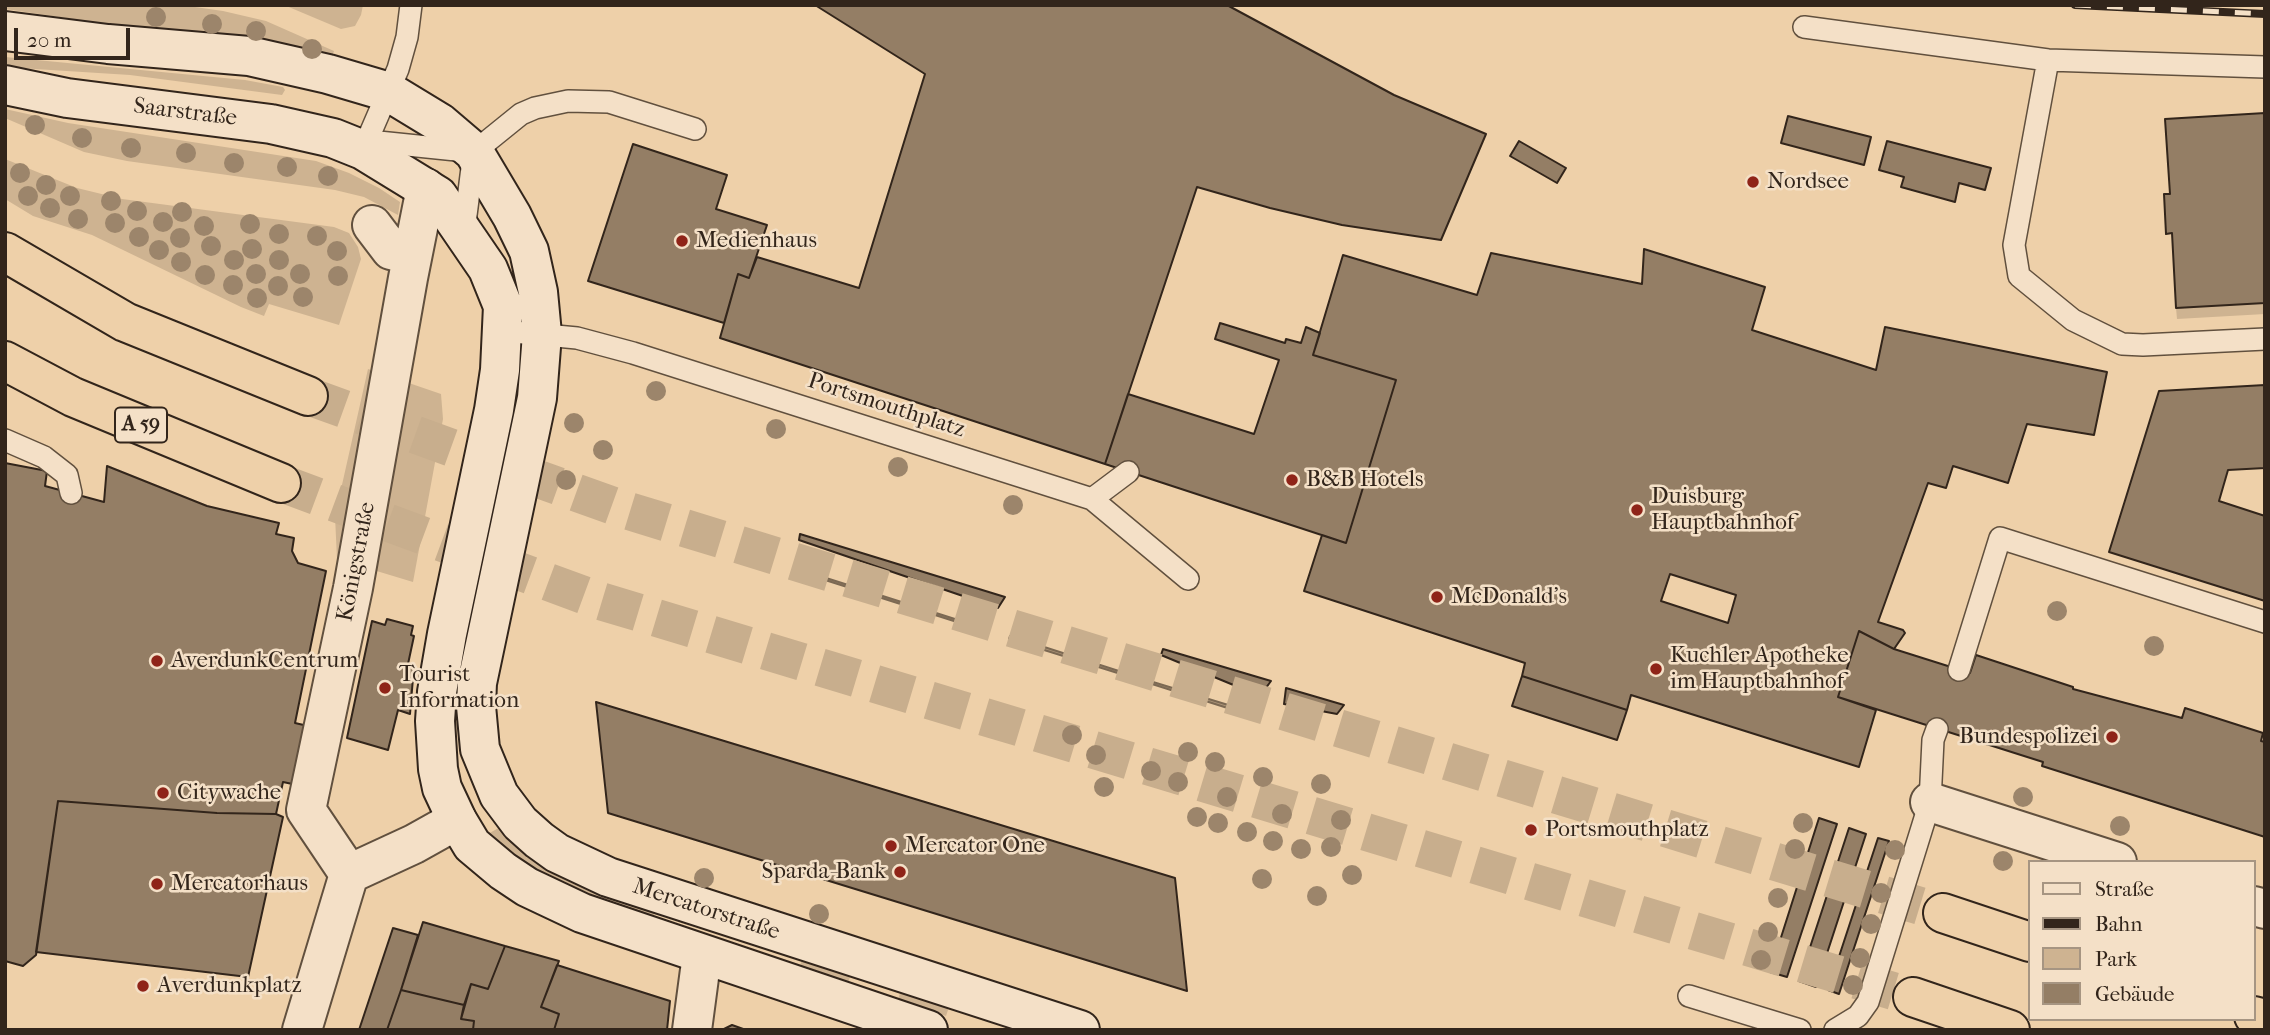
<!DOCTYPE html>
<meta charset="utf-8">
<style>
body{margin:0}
#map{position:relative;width:2270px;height:1035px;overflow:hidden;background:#eed0a9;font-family:"IM FELL French Canon",serif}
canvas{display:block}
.frame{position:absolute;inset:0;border:7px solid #32251b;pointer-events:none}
.legend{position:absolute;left:2028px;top:860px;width:228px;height:161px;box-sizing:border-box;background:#f4e0c7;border:2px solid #a69582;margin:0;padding:9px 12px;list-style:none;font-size:21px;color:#32251b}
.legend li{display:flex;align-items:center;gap:14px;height:35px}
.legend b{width:35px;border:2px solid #a69582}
.scale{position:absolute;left:14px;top:28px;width:116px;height:32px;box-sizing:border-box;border:4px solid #32251b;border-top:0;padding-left:9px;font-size:21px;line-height:24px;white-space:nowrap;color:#32251b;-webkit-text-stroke:5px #f4e0c7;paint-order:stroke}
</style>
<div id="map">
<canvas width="2270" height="1035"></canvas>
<div class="frame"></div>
<ul class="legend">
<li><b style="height:9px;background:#f4e0c7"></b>Straße</li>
<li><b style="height:9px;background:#32251b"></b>Bahn</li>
<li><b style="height:19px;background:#ceb391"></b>Park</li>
<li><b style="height:19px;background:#947e65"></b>Gebäude</li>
</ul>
<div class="scale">20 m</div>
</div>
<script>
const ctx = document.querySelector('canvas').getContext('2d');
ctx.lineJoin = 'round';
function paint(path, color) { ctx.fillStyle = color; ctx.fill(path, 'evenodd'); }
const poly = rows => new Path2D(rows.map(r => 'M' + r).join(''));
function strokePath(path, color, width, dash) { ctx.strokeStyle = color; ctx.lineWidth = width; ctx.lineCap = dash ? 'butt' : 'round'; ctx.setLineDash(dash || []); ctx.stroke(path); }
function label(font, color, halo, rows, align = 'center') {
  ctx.font = font + ' "IM FELL French Canon",serif'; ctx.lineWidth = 5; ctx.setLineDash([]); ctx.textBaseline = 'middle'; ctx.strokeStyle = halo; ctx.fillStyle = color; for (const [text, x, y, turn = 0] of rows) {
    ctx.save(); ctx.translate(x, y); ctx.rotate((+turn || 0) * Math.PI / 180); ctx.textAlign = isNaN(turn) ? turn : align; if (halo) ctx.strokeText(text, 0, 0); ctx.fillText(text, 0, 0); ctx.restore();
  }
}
paint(poly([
 [5,5,181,5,223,11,266,21,334,51,332,57,5,9],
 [284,5,363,5,361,15,355,26,341,29],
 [5,57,245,80,283,87,285,90,282,95,130,75,19,68,5,66],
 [5,109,68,123,316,161,349,173,379,188,400,202,398,215,364,197,335,190,127,161,84,152,5,118],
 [5,159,77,188,122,199,334,227,349,233,358,247,361,259,339,325,269,304,264,316,241,307,92,235,33,216,5,199],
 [2265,303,2265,314,2177,319,2176,308],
 [368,369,441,394,443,419,413,582,337,559,335,516],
 [504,825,657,906,652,921,599,901,526,866,486,835],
 [804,953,852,968,848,984,799,969],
 [902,986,951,1001,946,1016,898,1000]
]), '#ceb391');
const water = poly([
 [801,570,980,627,979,629,800,572,801,570],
 [1010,636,1125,673,1124,675,1009,639,1010,636],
 [1153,682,1238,708,1237,711,1152,684,1153,682]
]);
paint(water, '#ae9679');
strokePath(water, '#7c6953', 2);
const building = poly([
 [815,5,1227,5,1394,95,1486,134,1441,240,1342,225,1270,208,1197,187,1105,464,720,338,738,274,749,278,757,257,859,288,925,74,815,5],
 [2265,113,2265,303,2176,308,2172,233,2166,234,2164,194,2170,194,2165,119,2265,113],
 [1788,116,1871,137,1864,165,1781,143,1788,116],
 [1519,141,1566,168,1557,183,1510,156,1519,141],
 [1887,141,1991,168,1985,190,1959,183,1955,202,1901,187,1904,177,1879,170,1887,141],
 [633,144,727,175,716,209,767,225,749,278,738,274,724,323,588,281,633,144],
 [1644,249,1765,287,1752,330,1876,370,1885,327,2107,372,2094,435,2027,424,2008,483,1953,466,1946,488,1928,483,1878,622,1903,630,1905,633,1894,649,1859,631,1838,697,1876,710,1859,767,1631,695,1627,710,1522,676,1525,663,1304,591,1322,535,1346,543,1396,380,1313,355,1343,255,1477,295,1491,253,1642,284,1644,249],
 [1220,323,1285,343,1286,339,1301,343,1306,327,1320,333,1313,355,1396,380,1346,543,1105,464,1128,394,1254,434,1279,360,1215,339,1220,323],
 [2265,385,2265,468,2228,470,2219,501,2265,516,2265,601,2109,552,2159,391,2265,385],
 [5,463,47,471,45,486,104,502,107,466,207,506,279,523,276,534,294,538,292,551,298,563,326,571,295,723,308,726,297,785,283,782,276,814,217,813,58,801,36,955,23,966,5,961,5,463],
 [800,534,1005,597,998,608,799,540,800,534],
 [1670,574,1736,595,1728,623,1661,601,1670,574],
 [387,619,413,626,411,635,414,636,408,664,414,666,410,714,398,710,388,750,347,738,372,621,385,625,387,619],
 [1859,631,1894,649,1970,673,1976,655,2073,687,2073,689,2182,718,2185,708,2263,733,2261,741,2265,742,2265,837,2042,766,2043,762,1838,697,1859,631],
 [1163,649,1271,681,1260,696,1161,655,1163,649],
 [1522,676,1627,710,1617,740,1512,706,1522,676],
 [1286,688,1344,705,1337,714,1284,704,1286,688],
 [596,702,1175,878,1187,991,608,813,596,702],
 [58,801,217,813,276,814,283,817,248,977,36,952,58,801],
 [1819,818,1837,824,1787,977,1770,972,1819,818],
 [1849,828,1866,834,1816,987,1799,981,1849,828],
 [1878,838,1889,841,1839,994,1828,990,1878,838],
 [423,922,505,946,488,989,471,984,464,1005,401,990,423,922],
 [393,928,418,935,401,990,387,1030,359,1030,393,928],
 [505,946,559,961,541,1007,559,1014,554,1030,473,1030,474,1021,461,1019,471,984,488,989,505,946],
 [557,965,670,1001,667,1030,554,1030,559,1014,541,1007,557,965],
 [401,990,464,1005,461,1019,474,1021,473,1030,387,1030,401,990],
 [732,1025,746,1030,722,1030,732,1025]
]);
paint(building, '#947e65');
strokePath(building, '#32251b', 2);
strokePath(poly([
 [308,396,619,508,1943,913],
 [281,483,597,600,1913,997]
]), '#c8ae8d', 38, [38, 19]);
const lane = poly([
 [1804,27,2048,60,2265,67],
 [2048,60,2014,245,2019,276,2073,320,2122,344,2143,345,2265,339],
 [359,140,466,151],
 [363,150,398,69,407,37,411,5],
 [464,231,474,152,521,114,535,108,568,101,609,102,695,129],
 [503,331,577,338,633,353,1092,499,1188,579],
 [5,440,44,457,67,475,71,493],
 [1092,499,1128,472],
 [1959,670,2000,538,2265,622],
 [1689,996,1800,1030],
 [1835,1030,1858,1016,1868,1002,1930,802,1933,740,1937,729]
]);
const street = poly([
 [372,225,391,250,412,255],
 [1930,802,2117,862],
 [349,874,414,844,457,820],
 [2254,906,2265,909],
 [302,1030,349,874,306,810,353,588,408,278,426,188],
 [692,1030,702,955]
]);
const secondary = poly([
 [5,31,108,44,249,56,328,74,389,92,440,123,474,152,512,216,529,251,538,292,542,334,537,398,477,683,476,706,480,749,499,795,520,823,539,840,557,853,608,877,1080,1030],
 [5,85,67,98,271,124,333,138,363,150,438,196,488,269,503,306,500,370,494,410,447,634,437,692,435,721,438,769,442,788,457,820,472,845,503,871,527,887,582,913,928,1030]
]);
const highway = poly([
 [5,252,125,322,308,396],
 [5,361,73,397,281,483],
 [1943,913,2030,942],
 [1913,997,2010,1030],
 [2254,1016,2265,1019]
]);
strokePath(lane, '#61503e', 24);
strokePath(street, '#61503e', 42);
strokePath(secondary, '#32251b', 42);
strokePath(highway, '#32251b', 42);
strokePath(lane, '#f4e0c7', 21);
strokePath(street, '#f4e0c7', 38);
strokePath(secondary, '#f4e0c7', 38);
strokePath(highway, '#eed0a9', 38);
const rail = poly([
 [2075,5,2265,14]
]);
strokePath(rail, '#32251b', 8);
strokePath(rail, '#f4e0c7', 5, [16]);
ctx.fillStyle = '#9c856b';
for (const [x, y] of [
 [156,17],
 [212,24],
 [256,31],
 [312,49],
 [35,125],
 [82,138],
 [131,148],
 [186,153],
 [234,163],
 [287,167],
 [20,173],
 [328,176],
 [46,185],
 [28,196],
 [70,196],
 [111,201],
 [50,208],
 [137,211],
 [182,212],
 [78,219],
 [163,222],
 [115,223],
 [250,224],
 [204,226],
 [279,234],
 [317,236],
 [139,237],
 [180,238],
 [211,246],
 [252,249],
 [159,250],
 [337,251],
 [234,260],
 [279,260],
 [181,262],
 [256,274],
 [300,274],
 [205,275],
 [338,276],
 [233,285],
 [278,286],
 [303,297],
 [257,298],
 [656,391],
 [574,423],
 [776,429],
 [603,450],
 [898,467],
 [566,480],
 [1013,505],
 [2057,611],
 [2154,646],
 [1072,735],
 [1188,752],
 [1096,755],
 [1215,762],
 [1151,771],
 [1263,777],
 [1178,782],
 [1321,784],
 [1104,787],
 [1227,797],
 [2023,797],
 [1282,814],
 [1197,817],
 [1341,820],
 [1218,823],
 [1803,823],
 [2120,826],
 [1247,832],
 [1273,841],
 [1331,847],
 [1301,849],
 [1795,849],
 [1895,850],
 [2003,861],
 [1352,875],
 [704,878],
 [1262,879],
 [1881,893],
 [1317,896],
 [1778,898],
 [819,914],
 [1871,924],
 [1768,932],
 [1860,958],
 [1761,960],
 [1853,985]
]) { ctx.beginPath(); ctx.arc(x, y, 10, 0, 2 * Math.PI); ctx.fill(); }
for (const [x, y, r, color] of [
 [1753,182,7,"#8f2418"],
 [682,241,7,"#8f2418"],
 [1292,480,7,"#8f2418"],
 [1637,510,7,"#8f2418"],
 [1437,597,7,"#8f2418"],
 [157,661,7,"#8f2418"],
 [1656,669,7,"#8f2418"],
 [385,688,7,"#8f2418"],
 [2112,737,7,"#8f2418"],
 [163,793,7,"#8f2418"],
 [1531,830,7,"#8f2418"],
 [891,846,7,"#8f2418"],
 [900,872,7,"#8f2418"],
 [157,884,7,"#8f2418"],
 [143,986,7,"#8f2418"]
]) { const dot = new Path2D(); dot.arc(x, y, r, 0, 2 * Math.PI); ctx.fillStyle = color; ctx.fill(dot); strokePath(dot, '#f4e0c7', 2.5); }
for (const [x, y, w] of [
 [141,425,52]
]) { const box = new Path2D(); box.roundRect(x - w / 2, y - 17.5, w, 35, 5); ctx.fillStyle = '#f4e0c7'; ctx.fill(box); strokePath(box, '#32251b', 2); }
label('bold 21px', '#32251b', null, [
 ["A 59",141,425]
]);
label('23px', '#32251b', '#f4e0c7', [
 ["Saarstraße",185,113,7],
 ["Portsmouthplatz",886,406,18],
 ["Königstraße",357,562,-79],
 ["Mercatorstraße",706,910,18]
]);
label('23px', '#32251b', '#f4e0c7', [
 ["Nordsee",1767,182],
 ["Medienhaus",696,241],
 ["B&B Hotels",1306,480],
 ["Duisburg",1651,497],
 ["Hauptbahnhof",1651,523],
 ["McDonald's",1451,597],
 ["Kuchler Apotheke",1670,656],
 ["im Hauptbahnhof",1670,682],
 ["AverdunkCentrum",171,661],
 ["Tourist",399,675],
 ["Information",399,701],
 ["Bundespolizei",2098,737,"right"],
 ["Citywache",177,793],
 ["Portsmouthplatz",1545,830],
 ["Mercator One",905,846],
 ["Sparda-Bank",886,872,"right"],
 ["Mercatorhaus",171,884],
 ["Averdunkplatz",157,986]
], 'left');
</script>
